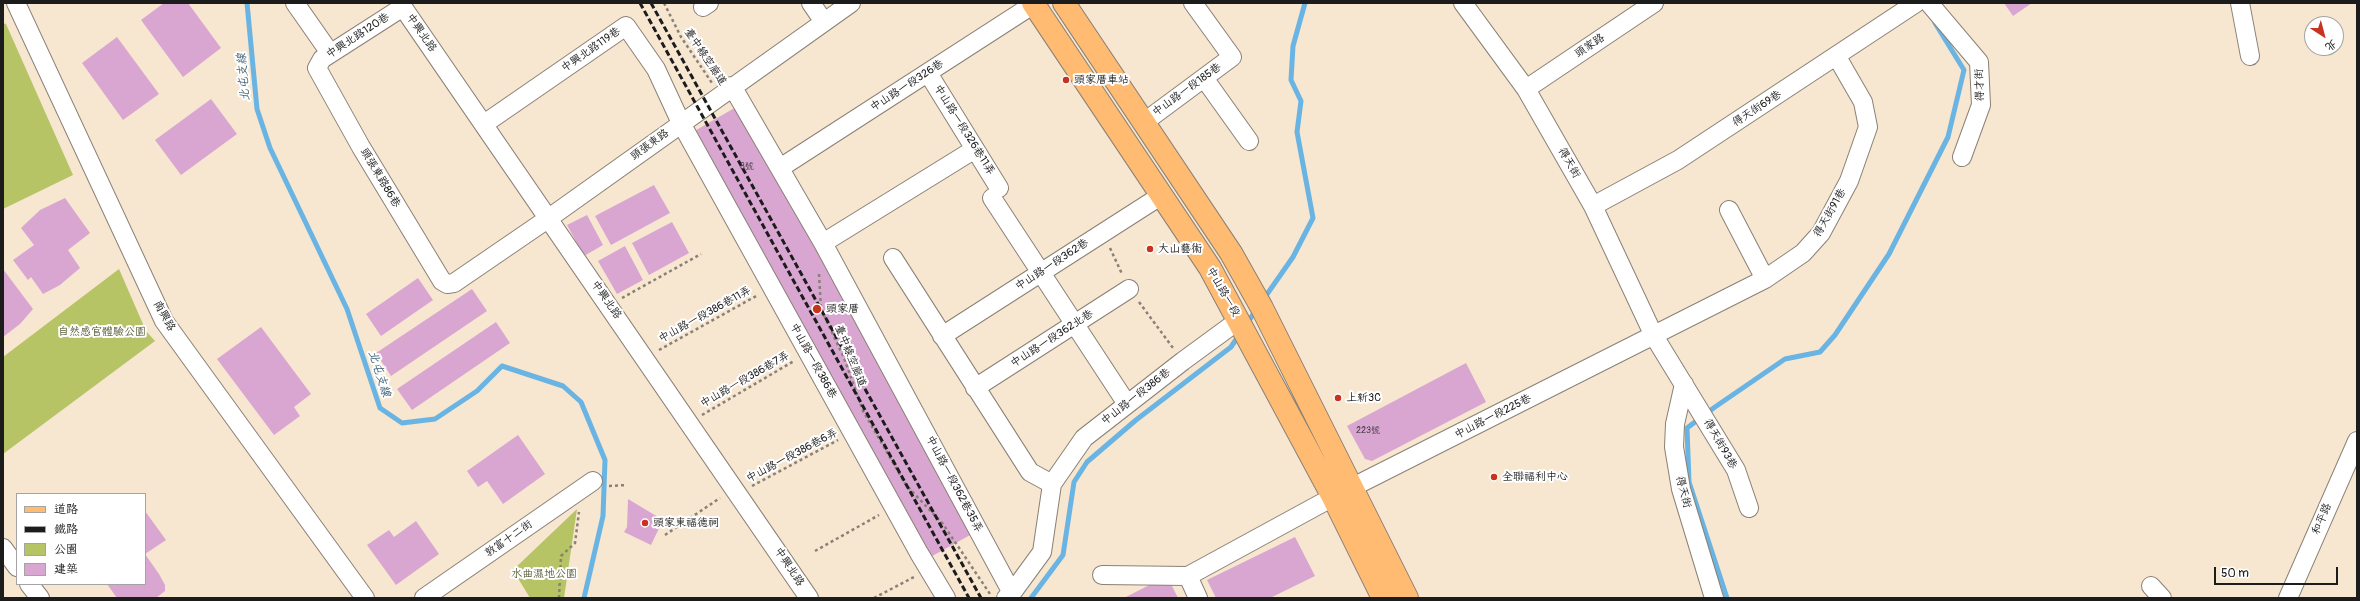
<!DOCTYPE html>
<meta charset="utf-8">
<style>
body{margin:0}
#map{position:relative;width:2360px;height:601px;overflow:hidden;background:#f7e6d0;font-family:Pangolin,"LXGW WenKai TC",sans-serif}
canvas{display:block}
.frame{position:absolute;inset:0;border:4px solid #1c1c1c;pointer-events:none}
.legend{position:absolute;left:16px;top:493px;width:130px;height:92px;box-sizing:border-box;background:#fff;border:1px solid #a4a4a4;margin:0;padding:5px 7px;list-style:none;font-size:12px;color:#1c1c1c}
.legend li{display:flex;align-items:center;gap:8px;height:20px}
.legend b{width:20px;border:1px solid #a4a4a4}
.north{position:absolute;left:2304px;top:16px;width:40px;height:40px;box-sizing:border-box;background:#fff;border:1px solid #a4a4a4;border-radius:50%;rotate:144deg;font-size:11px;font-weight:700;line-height:16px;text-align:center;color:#1c1c1c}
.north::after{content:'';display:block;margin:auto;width:14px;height:18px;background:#c8321e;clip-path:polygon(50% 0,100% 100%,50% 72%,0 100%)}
.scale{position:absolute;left:2214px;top:567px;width:124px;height:18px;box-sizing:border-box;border:2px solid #1c1c1c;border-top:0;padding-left:5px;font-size:12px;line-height:14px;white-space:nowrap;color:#1c1c1c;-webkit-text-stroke:3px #fff;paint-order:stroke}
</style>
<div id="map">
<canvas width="2360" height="601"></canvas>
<div class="frame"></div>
<ul class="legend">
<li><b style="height:5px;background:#ffbb71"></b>道路</li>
<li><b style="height:5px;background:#1c1c1c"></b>鐵路</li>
<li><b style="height:11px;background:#b6c466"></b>公園</li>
<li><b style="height:11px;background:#d9a6d2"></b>建築</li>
</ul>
<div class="north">北</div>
<div class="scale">50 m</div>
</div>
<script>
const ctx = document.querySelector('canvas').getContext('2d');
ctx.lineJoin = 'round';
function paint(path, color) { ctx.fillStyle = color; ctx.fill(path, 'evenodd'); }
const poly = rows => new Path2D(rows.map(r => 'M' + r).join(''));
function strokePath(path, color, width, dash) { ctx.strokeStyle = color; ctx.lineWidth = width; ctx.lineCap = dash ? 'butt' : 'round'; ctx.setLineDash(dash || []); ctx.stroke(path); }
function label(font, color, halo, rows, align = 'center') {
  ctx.font = font + ' Pangolin,"LXGW WenKai TC",sans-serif'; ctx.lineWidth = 4; ctx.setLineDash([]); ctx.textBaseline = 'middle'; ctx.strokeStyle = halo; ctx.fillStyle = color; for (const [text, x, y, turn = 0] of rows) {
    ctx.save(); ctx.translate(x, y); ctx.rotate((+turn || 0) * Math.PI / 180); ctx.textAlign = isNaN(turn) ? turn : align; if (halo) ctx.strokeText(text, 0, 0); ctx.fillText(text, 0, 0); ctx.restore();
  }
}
paint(poly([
 [3,23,6,24,73,175,3,209],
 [119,269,146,331,155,341,3,454,3,357],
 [577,509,564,598,530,598,513,570]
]), '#b6c466');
strokePath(poly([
 [247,3,257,109,270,148,347,309,380,408,402,423,435,419,477,391,502,366,563,386,581,402,605,460,603,516,584,598],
 [1263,300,1293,257,1313,218,1297,132,1301,101,1291,80,1293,46,1305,3],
 [1246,325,1256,310],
 [1031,598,1063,555,1074,482,1087,462,1136,420,1231,347,1239,335],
 [1727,598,1689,482,1687,428,1715,407,1785,359,1820,352,1835,335,1889,254,1948,137,1964,70,1935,23]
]), '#69b4e2', 5);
paint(poly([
 [164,3,188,3,221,48,183,77,141,20],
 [2004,3,2032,3,2013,16],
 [117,37,159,94,123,120,82,63],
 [211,99,237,134,181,175,155,140],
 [738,106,972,534,925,560,691,133],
 [654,185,670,213,611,245,595,216],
 [65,198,90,233,68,250,80,268,60,285,43,294,31,277,28,280,13,260,34,245,21,228,40,210],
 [587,215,603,245,584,256,567,225],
 [672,222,689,253,649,275,632,243],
 [625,246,643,280,617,294,598,261],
 [3,269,33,309,20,324,3,337],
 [418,278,433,300,381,336,366,314],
 [472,289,487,311,391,376,376,353],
 [496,322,510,343,412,410,397,389],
 [261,327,311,394,294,407,300,416,274,435,217,359],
 [1466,363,1486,402,1372,461,1365,459,1347,426],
 [518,435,545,474,503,504,487,481,478,487,467,471],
 [628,499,663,520,651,545,624,532,627,527],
 [145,511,166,540,145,554,159,574,165,585,165,591,156,598,117,598,107,584,145,584],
 [416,521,439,554,396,585,367,545,389,530,394,537],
 [1295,537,1315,576,1270,598,1216,598,1207,580],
 [1167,576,1178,598,1124,598]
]), '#d9a6d2');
const minor = poly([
 [16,3,164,321,365,598],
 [295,3,330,53],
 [400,3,809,598],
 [811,3,824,22],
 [1463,3,1526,89,1593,206,1654,336,1736,470,1749,508],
 [1929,3,1979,62,1981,105,1962,157],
 [2240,3,2250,56],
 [403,7,322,59,317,68,361,147,442,281,447,284,454,283,549,218,851,3],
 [703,7,709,3],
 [928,73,999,188],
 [1204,78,1249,141],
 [732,86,823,243,1012,593],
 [1526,89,1654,3],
 [1143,123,1232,57,1193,3],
 [484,124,626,26,656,69,681,123,919,553,946,598],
 [780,168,1034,4],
 [992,198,1127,404],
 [1593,206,1678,160,1916,3],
 [1729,210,1765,279],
 [823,243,975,149],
 [893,258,1030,472,1052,484],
 [942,336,1162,195],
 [1684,384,1675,424,1674,447,1681,489,1714,598],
 [975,388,1129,289],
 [3,548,17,567],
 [1102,575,1188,576,1333,497,1765,279,1803,253,1821,233,1849,181,1868,127,1863,102,1837,57],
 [1188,576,1198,598],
 [29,584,40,598],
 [2151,586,2162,598],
 [424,598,593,481],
 [1006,598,1012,593,1042,552,1052,484,1084,438,1183,361,1239,320],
 [2288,598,2357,441]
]);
const major = poly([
 [1033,3,1210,268,1333,497,1383,598],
 [1064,3,1231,253,1262,308,1407,598]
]);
strokePath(minor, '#8a8176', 20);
strokePath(major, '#8a8176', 24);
strokePath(poly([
 [664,3,681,37,712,83],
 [1110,248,1122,274],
 [819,274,821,309,844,358,863,411,906,485,943,524,990,594],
 [622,298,701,254],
 [1139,302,1173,348],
 [659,350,758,295],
 [702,415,794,361],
 [609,486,627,485],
 [752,486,838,440],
 [665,535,720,498],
 [815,551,879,515],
 [559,598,561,556,575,543,579,512],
 [874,598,914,577]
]), '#8a8176', 2.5, [3, 3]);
strokePath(minor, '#fff', 18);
strokePath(major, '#ffbb71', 22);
strokePath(poly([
 [640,3,969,598],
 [651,3,981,598]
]), '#1c1c1c', 3, [6, 3]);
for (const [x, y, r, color] of [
 [1066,80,4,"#c8321e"],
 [1150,249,4,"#c8321e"],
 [817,309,5,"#c8321e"],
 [1338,398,4,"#c8321e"],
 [1494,477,4,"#c8321e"],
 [645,523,4,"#c8321e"]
]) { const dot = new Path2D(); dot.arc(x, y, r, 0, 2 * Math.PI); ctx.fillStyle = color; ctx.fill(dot); strokePath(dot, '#fff', 1.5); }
label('9px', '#4b3e4a', null, [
 ["8號",747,167],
 ["223號",1368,431]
]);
label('11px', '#1c1c1c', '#fff', [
 ["中興北路",421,33,55],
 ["中興北路120巷",358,36,-33],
 ["頭家路",1590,46,-34],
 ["中興北路119巷",591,50,-35],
 ["臺中綠空廊道",705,57,56],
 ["得才街",1980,85,-92],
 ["中山路一段326巷",907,86,-33],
 ["中山路一段185巷",1187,90,-36],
 ["得天街69巷",1757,109,-33],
 ["中山路一段326巷11弄",964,130,58],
 ["頭張東路",650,145,-36],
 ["得天街",1569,163,60],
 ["頭張東路86巷",380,178,59],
 ["得天街91巷",1830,213,-60],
 ["中山路一段362巷",1052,265,-33],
 ["中山路一段",1223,292,60],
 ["中興北路",606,300,55],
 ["中山路一段386巷11弄",705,315,-29],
 ["南興路",164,316,61],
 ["中山路一段362北巷",1052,339,-33],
 ["臺中綠空廊道",850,356,68],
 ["中山路一段386巷",813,361,61],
 ["中山路一段386巷7弄",745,380,-30],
 ["中山路一段386巷",1136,397,-38],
 ["中山路一段225巷",1493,417,-27],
 ["得天街93巷",1720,444,60],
 ["中山路一段386巷6弄",792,456,-28],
 ["中山路一段362巷35弄",954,484,62],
 ["得天街",1683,492,76],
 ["和平路",2322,519,-67],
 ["敦富十二街",509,539,-35],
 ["中興北路",789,567,56]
]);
label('11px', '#1c1c1c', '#fff', [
 ["頭家厝車站",1074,80],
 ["大山藝術",1158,249],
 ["頭家厝",826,309],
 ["上新3C",1346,398],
 ["全聯福利中心",1502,477],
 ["頭家東福德祠",653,523]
], 'left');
label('11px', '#5a5f3a', '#fff', [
 ["自然感官體驗公園",102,332],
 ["水曲濕地公園",544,574]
]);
label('italic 12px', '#3f6075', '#fff', [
 ["北屯支線",244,77,-95],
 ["北屯支線",379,374,72]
]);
</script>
